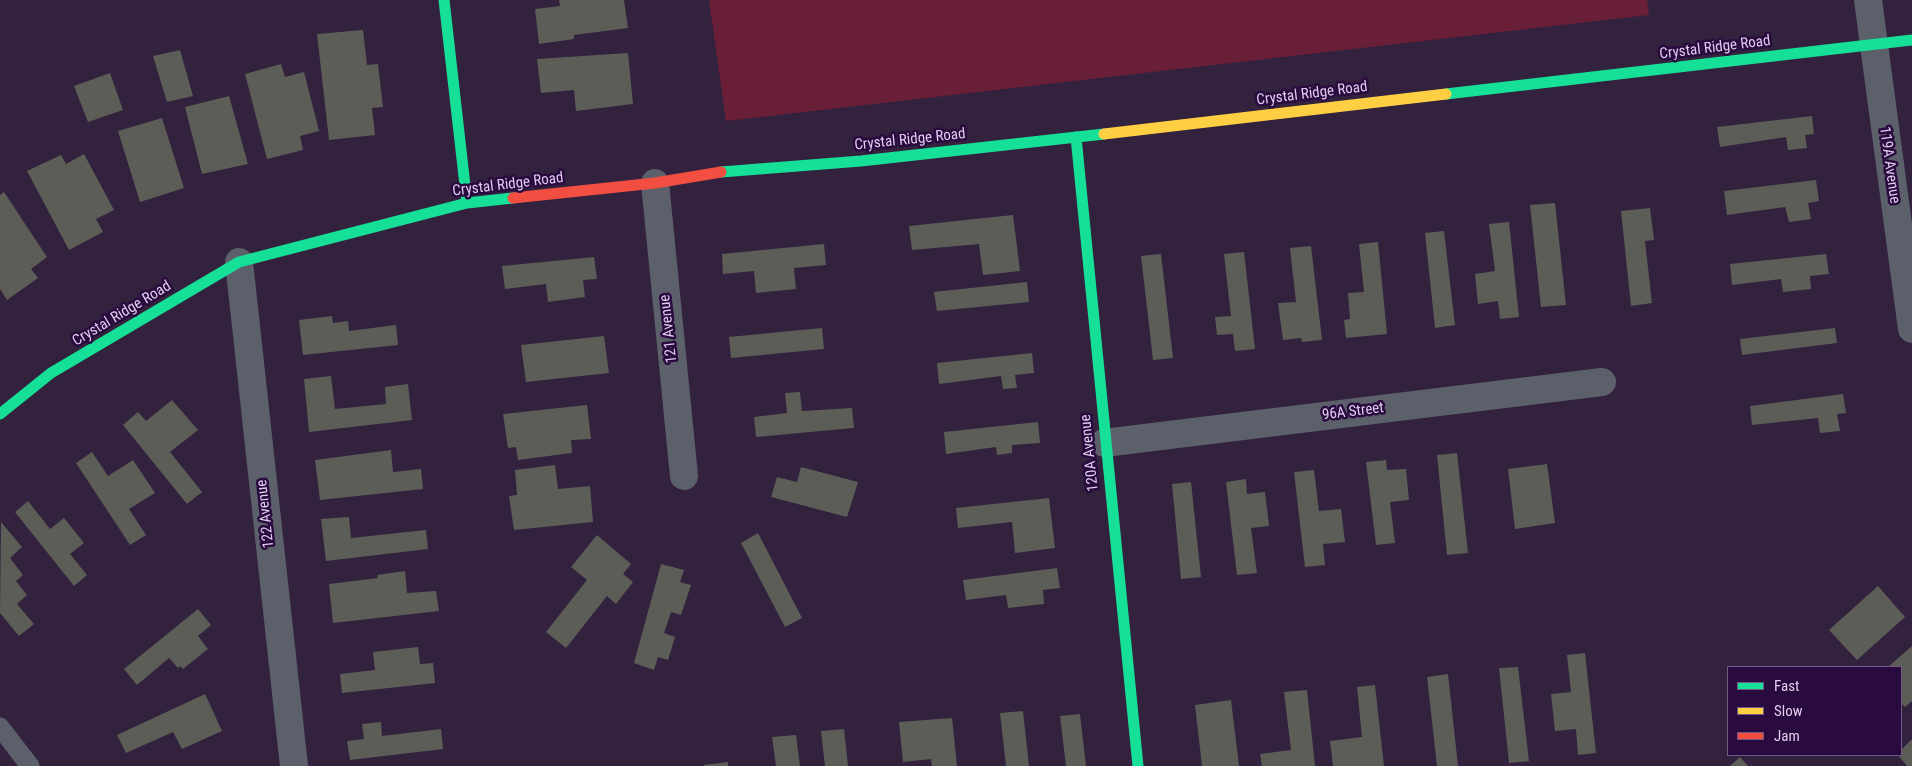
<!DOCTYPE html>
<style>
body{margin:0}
#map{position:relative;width:1912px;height:766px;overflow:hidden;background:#32223e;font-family:"Roboto Condensed",sans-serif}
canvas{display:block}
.legend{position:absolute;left:1727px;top:666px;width:175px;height:90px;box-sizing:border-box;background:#2a0b3f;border:1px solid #725985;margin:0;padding:6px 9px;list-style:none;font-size:15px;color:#dfcfef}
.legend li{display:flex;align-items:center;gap:10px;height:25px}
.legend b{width:25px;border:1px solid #725985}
</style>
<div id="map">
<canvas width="1912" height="766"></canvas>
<ul class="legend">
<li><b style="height:6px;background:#16e098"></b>Fast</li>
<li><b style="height:6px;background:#ffcf43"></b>Slow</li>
<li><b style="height:6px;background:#f24e42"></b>Jam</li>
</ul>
</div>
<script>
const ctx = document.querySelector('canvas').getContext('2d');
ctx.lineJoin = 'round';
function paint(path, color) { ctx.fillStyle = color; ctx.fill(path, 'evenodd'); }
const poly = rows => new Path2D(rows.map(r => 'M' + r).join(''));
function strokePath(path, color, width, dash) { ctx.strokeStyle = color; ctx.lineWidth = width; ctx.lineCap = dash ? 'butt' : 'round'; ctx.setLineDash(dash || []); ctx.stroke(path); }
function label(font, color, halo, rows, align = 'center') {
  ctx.font = font + ' "Roboto Condensed",sans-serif'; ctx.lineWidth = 5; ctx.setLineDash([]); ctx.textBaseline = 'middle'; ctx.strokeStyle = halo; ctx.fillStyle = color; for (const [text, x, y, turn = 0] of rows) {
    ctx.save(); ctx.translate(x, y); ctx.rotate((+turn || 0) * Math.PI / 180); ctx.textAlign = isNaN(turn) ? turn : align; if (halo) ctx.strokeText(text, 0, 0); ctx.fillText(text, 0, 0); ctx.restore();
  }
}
paint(poly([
 [709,0,1647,0,1649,15,726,121]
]), '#691f37');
paint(poly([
 [559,0,624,0,628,28,574,35,574,39,539,44,535,9,560,6],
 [363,30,367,65,378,64,383,107,372,108,375,135,329,140,317,34],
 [180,50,193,96,167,102,153,56],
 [628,53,633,104,576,111,574,90,541,93,537,59],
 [281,64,285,77,304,72,319,131,300,136,303,150,267,159,245,74],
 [110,73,123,110,88,122,74,86],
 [229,96,248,164,202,174,185,107],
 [1812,116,1814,134,1805,135,1807,148,1788,150,1786,137,1720,147,1717,127],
 [162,118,184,188,140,202,118,131],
 [84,154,114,210,96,219,103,232,69,250,27,171,61,155,66,164],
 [1816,180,1819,201,1808,203,1811,219,1789,222,1785,207,1727,215,1724,191],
 [4,192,47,257,31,269,38,278,7,300,0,289,0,195],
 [1555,203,1566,305,1541,307,1530,205],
 [1650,208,1654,240,1645,241,1652,303,1631,306,1621,211],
 [1013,215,1020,271,983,275,979,244,912,250,909,226],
 [1509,222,1519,317,1500,319,1498,301,1478,304,1475,274,1495,271,1489,224],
 [1444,231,1455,325,1435,328,1425,233],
 [1378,242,1387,334,1346,338,1344,320,1350,319,1348,293,1364,292,1359,244],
 [824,244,826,265,794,268,796,289,756,293,754,271,723,274,722,254],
 [1311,246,1322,340,1302,342,1301,338,1283,340,1278,303,1296,302,1290,248],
 [1244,252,1255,349,1235,351,1233,334,1217,335,1215,317,1231,316,1224,254],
 [1161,254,1173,358,1153,360,1141,256],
 [1826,254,1829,274,1810,276,1811,289,1783,292,1781,279,1732,285,1730,264],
 [594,257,597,279,583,280,585,297,548,302,546,284,505,289,502,266],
 [1027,282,1029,302,937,311,934,292],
 [332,316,333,323,348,321,349,331,396,325,398,345,303,355,299,320],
 [822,328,824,349,731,358,729,337],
 [1835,328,1837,343,1742,355,1740,339],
 [604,336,609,373,526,382,521,345],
 [1032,353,1034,373,1015,375,1017,388,1003,389,1001,376,939,384,937,363],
 [331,376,335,409,386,404,385,387,408,384,412,420,309,432,304,379],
 [800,392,802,411,852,408,854,428,756,437,754,417,787,413,785,393],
 [1843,394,1846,413,1837,414,1840,431,1820,433,1818,418,1752,425,1750,406],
 [172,400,198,430,170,452,202,492,187,504,123,425,138,412,146,421],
 [587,405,591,439,571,440,572,453,518,460,516,447,508,448,503,414],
 [1038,422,1040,443,1012,445,1012,453,997,455,996,447,946,454,944,432],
 [391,450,393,472,421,469,423,489,320,500,315,460],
 [92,452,108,476,133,460,155,493,129,509,146,535,130,545,76,463],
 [1457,453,1468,553,1447,555,1437,455],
 [1386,460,1387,470,1406,469,1409,500,1390,502,1395,543,1376,545,1366,462],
 [1547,464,1555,523,1515,529,1508,469],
 [555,465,558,489,590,486,593,522,514,530,509,496,517,495,515,470],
 [801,467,858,482,847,517,771,497,777,477,797,482],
 [1314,470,1319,511,1341,509,1345,542,1323,544,1325,565,1305,567,1294,472],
 [1246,479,1247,494,1265,492,1269,526,1251,528,1257,573,1237,575,1226,482],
 [1191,482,1201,577,1181,579,1172,484],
 [1049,498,1055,548,1015,553,1012,522,958,528,956,508],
 [28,501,50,529,64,518,84,543,70,554,87,575,74,586,15,512],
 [349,517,351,538,426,530,428,549,326,561,321,519],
 [1,522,22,547,10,558,23,575,16,581,27,595,17,604,34,624,19,636,0,613],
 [758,533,802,618,785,627,741,543],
 [597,535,631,564,623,574,633,582,616,604,607,596,566,648,546,632,587,580,571,567],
 [661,564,684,570,680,582,691,585,681,615,671,612,664,633,675,637,668,660,658,657,654,670,634,663],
 [1057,568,1060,588,1043,590,1044,604,1008,608,1006,595,966,600,963,580],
 [405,571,407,593,436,591,439,611,333,623,329,584,378,578,377,575],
 [1878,586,1905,617,1857,660,1829,630],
 [198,609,211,625,198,636,208,649,183,669,180,666,178,668,169,658,137,685,124,669],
 [1912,646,1912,701,1905,707,1901,703,1901,667,1888,667],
 [418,647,420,664,433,663,435,683,342,693,340,674,375,670,373,652],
 [1585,653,1596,753,1578,755,1576,729,1555,731,1551,694,1571,692,1567,655],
 [1518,667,1529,761,1509,763,1499,668],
 [1448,674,1458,766,1437,766,1427,677],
 [1375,685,1384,766,1333,766,1330,741,1362,737,1357,687],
 [1307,690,1315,766,1262,766,1260,754,1291,750,1284,692],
 [205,694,222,731,182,749,173,732,126,753,117,735],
 [1231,700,1239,766,1202,766,1195,705],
 [1023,711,1029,766,1006,766,1000,713],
 [1080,714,1086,766,1066,766,1060,716],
 [952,718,957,766,932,766,931,759,903,762,899,722],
 [381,722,382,736,441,729,443,749,350,760,347,741,364,739,362,724],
 [844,729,848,766,825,766,821,731],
 [796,735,800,766,776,766,772,737],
 [1912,739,1912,766,1907,766,1898,755,1901,755,1901,750],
 [1740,757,1748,766,1730,766],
 [728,762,728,766,704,766,704,765]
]), '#5c5d57');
strokePath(poly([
 [0,727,30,766]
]), '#5c606a', 19);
strokePath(poly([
 [1868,0,1912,329],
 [655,183,684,476],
 [239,262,294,766],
 [1104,443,1602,382]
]), '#5c606a', 28);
strokePath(poly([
 [444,0,467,203],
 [1446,94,1912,40],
 [1076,137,1138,766],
 [721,172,861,161,1104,134],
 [0,414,51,373,239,262,467,203,513,198]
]), '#16e098', 11);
strokePath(poly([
 [1104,134,1446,94]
]), '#ffcf43', 11);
strokePath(poly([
 [513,198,655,183,721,172]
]), '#f24e42', 11);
label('15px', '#dfcfef', '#2a0b3f', [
 ["Crystal Ridge Road",1715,48,-7],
 ["Crystal Ridge Road",1312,94,-7],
 ["Crystal Ridge Road",910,140,-6],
 ["119A Avenue",1889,165,82],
 ["Crystal Ridge Road",508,185,-7],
 ["Crystal Ridge Road",122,314,-31],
 ["121 Avenue",669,329,-96],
 ["96A Street",1353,412,-7],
 ["120A Avenue",1090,453,-96],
 ["122 Avenue",266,514,-96]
]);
</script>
